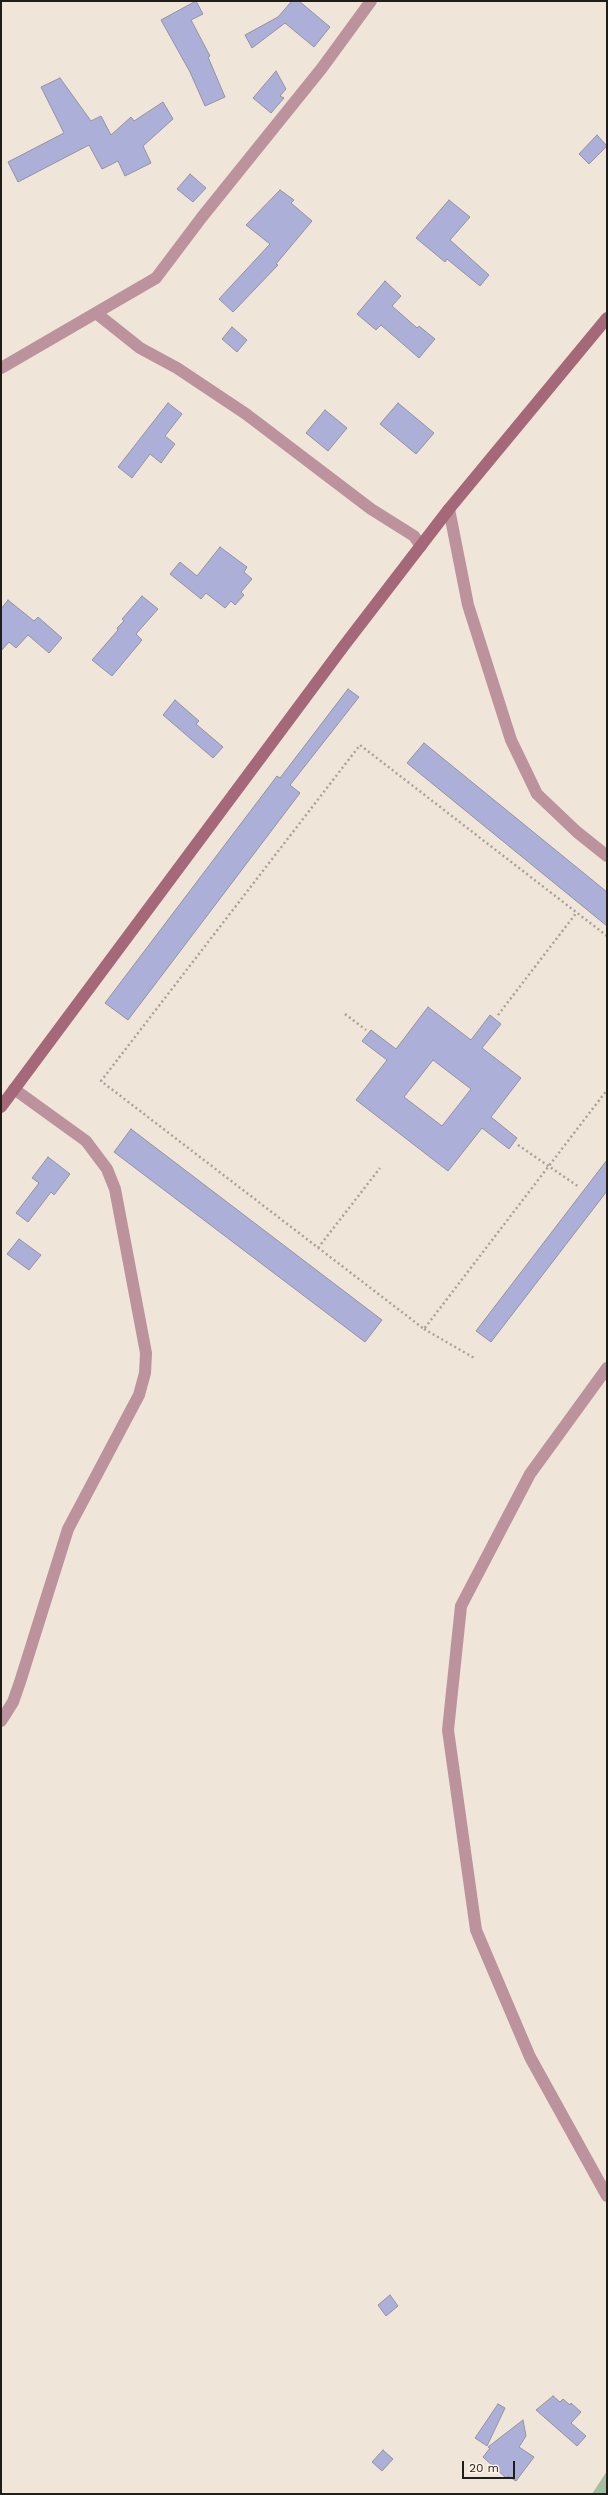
<!DOCTYPE html>
<style>
body{margin:0}
#map{position:relative;width:608px;height:2495px;overflow:hidden;background:#f0e5d9;font-family:"Work Sans",sans-serif}
canvas{display:block}
.frame{position:absolute;inset:0;border:2px solid #211d19;pointer-events:none}
.scale{position:absolute;left:462px;top:2461px;width:53px;height:18px;box-sizing:border-box;border:2px solid #211d19;border-top:0;padding-left:5px;font-size:12px;line-height:14px;white-space:nowrap;color:#211d19;-webkit-text-stroke:3px #fef2e6;paint-order:stroke}
</style>
<div id="map">
<canvas width="608" height="2495"></canvas>
<div class="frame"></div>
<div class="scale">20 m</div>
</div>
<script>
const ctx = document.querySelector('canvas').getContext('2d');
ctx.lineJoin = 'round';
function paint(path, color) { ctx.fillStyle = color; ctx.fill(path, 'evenodd'); }
const poly = rows => new Path2D(rows.map(r => 'M' + r).join(''));
function strokePath(path, color, width, dash) { ctx.strokeStyle = color; ctx.lineWidth = width; ctx.lineCap = dash ? 'butt' : 'round'; ctx.setLineDash(dash || []); ctx.stroke(path); }
paint(poly([
 [607,2471,607,2494,592,2494]
]), '#a4bea1');
const building = poly([
 [196,1,203,14,191,20,210,56,208,57,225,97,205,106,190,72,161,20,196,1],
 [292,1,299,1,330,27,314,47,285,23,252,48,245,35,278,17,292,1],
 [276,71,286,89,280,96,284,98,271,113,253,98,276,71],
 [60,78,91,121,101,116,111,135,131,117,134,121,163,102,173,119,143,146,151,163,125,176,118,161,102,169,89,145,18,182,8,162,64,133,41,87,60,78],
 [597,135,607,146,589,164,579,154,597,135],
 [190,174,206,188,193,202,177,189,190,174],
 [280,190,294,200,291,203,312,221,276,264,278,265,233,312,219,299,270,244,246,225,280,190],
 [449,200,470,217,450,240,489,275,480,286,447,259,445,262,416,238,449,200],
 [385,281,401,296,392,306,417,328,419,326,435,339,419,358,381,325,376,330,357,314,385,281],
 [232,327,247,340,237,352,222,339,232,327],
 [168,403,182,414,165,436,175,444,161,463,150,454,132,478,118,467,168,403],
 [398,403,434,433,416,454,380,424,398,403],
 [325,410,347,428,328,451,306,433,325,410],
 [220,547,247,567,244,572,252,579,241,592,244,595,235,605,231,601,225,608,206,593,201,599,170,574,180,562,197,576,220,547],
 [142,596,158,609,136,634,142,640,112,676,92,660,118,630,117,628,124,621,122,619,142,596],
 [8,600,34,621,38,617,62,638,49,653,28,635,16,648,9,642,1,651,1,609,8,600],
 [348,689,359,697,290,785,300,793,128,1020,105,1003,277,776,280,778,348,689],
 [175,700,199,721,196,724,223,747,213,758,163,715,175,700],
 [424,743,607,892,607,926,407,763,424,743],
 [428,1007,471,1040,490,1015,501,1024,482,1048,521,1078,491,1117,517,1138,509,1149,482,1128,448,1171,356,1100,387,1060,362,1041,371,1030,396,1049,428,1007],
 [433,1060,471,1089,442,1126,404,1097,433,1060],
 [131,1129,382,1320,365,1342,114,1152,131,1129],
 [48,1157,70,1174,54,1195,51,1192,28,1222,16,1213,39,1183,32,1178,48,1157],
 [607,1160,607,1191,491,1342,476,1331,607,1160],
 [19,1239,41,1255,29,1270,7,1254,19,1239],
 [390,2295,398,2306,386,2316,378,2305,390,2295],
 [553,2396,560,2402,563,2399,570,2405,571,2403,581,2412,571,2423,586,2436,577,2446,536,2410,553,2396],
 [498,2404,505,2408,487,2446,475,2438,498,2404],
 [523,2420,526,2436,519,2447,534,2457,516,2481,508,2476,506,2478,483,2457,490,2448,488,2447,523,2420],
 [383,2450,393,2459,382,2471,372,2462,383,2450]
]);
paint(building, '#acb0d9');
strokePath(building, '#9193a0', 1);
strokePath(poly([
 [607,936,360,745,101,1081,424,1329,607,1090],
 [345,1014,366,1030],
 [498,1015,577,912],
 [518,1145,579,1187],
 [318,1248,380,1168],
 [424,1329,476,1359]
]), '#aaa198', 2.5, [2, 3]);
strokePath(poly([
 [96,313,140,348,177,368,246,414,371,509,414,536,421,546],
 [1,368,156,278,202,217,322,68,371,1],
 [449,509,468,605,511,740,537,794,577,832,607,856],
 [607,1368,530,1474,461,1606,448,1730,476,1930,530,2057,607,2196],
 [1,1721,13,1702,20,1682,68,1529,139,1395,145,1373,146,1353,115,1189,107,1169,86,1141,14,1089]
]), '#bc929c', 12);
strokePath(poly([
 [1,1107,343,647,449,509,607,318]
]), '#a56878', 12);
</script>
